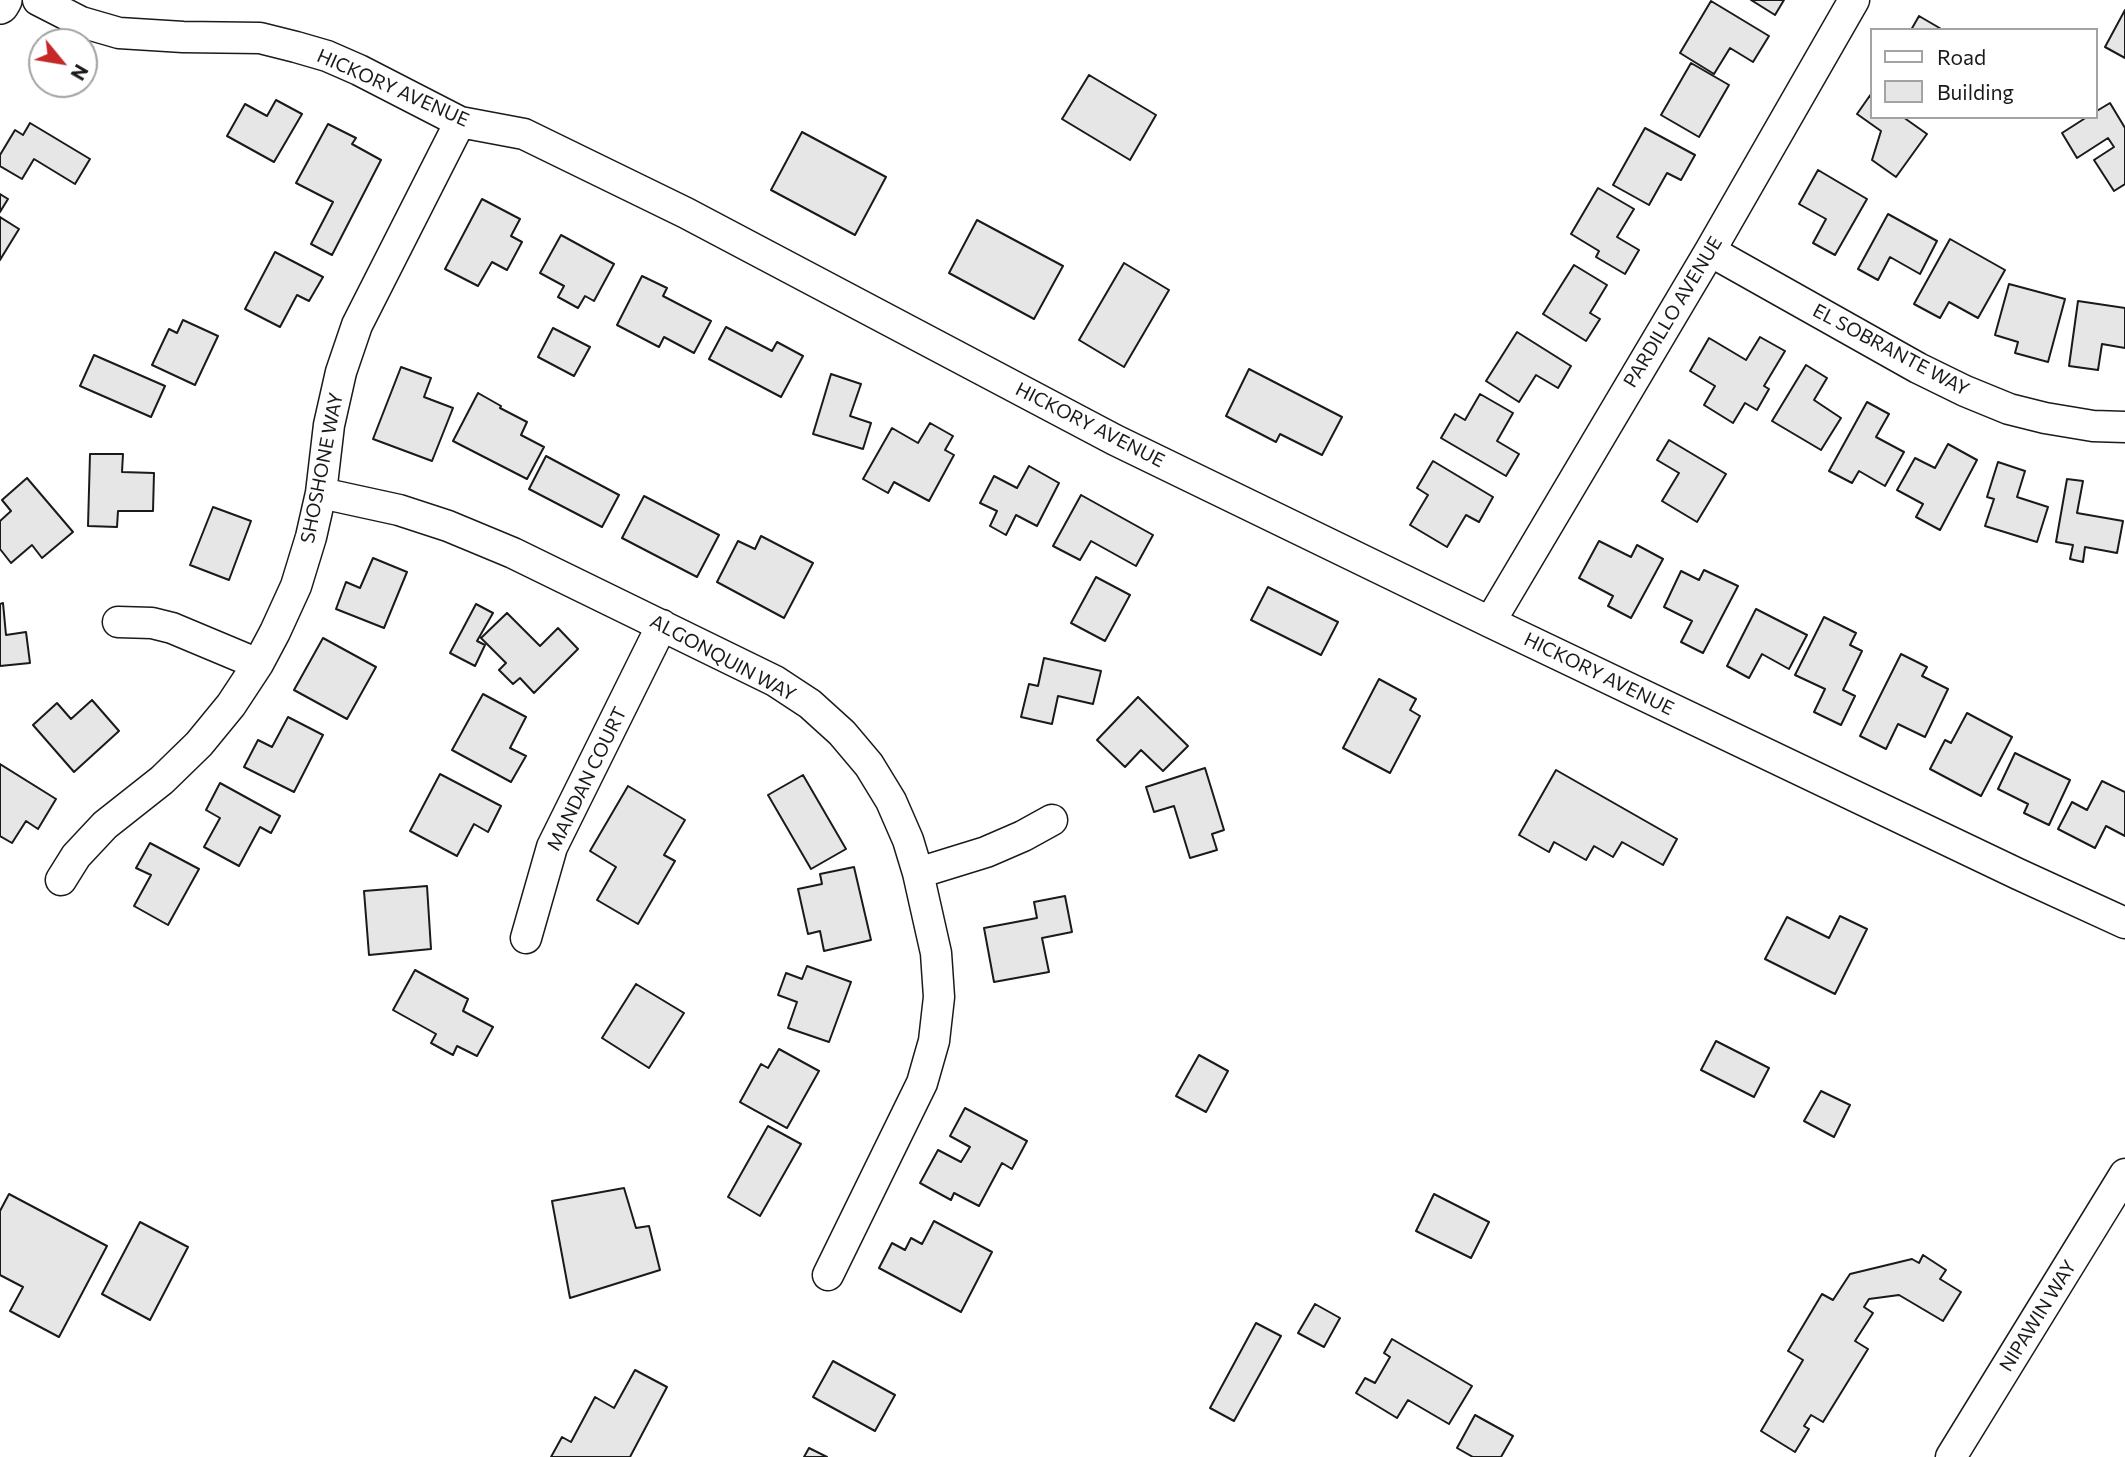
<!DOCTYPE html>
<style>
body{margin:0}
#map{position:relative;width:2125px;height:1457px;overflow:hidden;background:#fff;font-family:Commissioner,sans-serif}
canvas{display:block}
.legend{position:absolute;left:1870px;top:28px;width:228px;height:91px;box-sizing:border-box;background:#fff;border:2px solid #a3a3a3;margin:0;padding:9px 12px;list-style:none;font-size:21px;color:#1a1a1a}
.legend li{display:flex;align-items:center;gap:14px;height:35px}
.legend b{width:35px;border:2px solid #a3a3a3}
.north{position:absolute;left:28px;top:28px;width:70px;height:70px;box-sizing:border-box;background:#fff;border:2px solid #a3a3a3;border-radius:50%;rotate:120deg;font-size:19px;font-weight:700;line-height:28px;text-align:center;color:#1a1a1a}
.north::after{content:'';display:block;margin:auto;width:24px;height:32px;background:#c62828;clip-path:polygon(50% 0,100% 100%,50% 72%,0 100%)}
</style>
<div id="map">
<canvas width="2125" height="1457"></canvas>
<ul class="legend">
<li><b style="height:9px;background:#fff"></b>Road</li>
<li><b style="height:19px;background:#e6e6e6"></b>Building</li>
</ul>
<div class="north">N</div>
</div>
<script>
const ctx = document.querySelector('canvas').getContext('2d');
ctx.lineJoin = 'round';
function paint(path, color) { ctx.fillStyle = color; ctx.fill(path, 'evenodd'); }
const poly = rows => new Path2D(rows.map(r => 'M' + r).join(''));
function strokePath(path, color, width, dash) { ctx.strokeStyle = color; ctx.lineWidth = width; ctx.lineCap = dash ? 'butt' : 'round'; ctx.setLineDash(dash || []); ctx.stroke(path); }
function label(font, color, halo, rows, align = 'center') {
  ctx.font = font + ' Commissioner,sans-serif'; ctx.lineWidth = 5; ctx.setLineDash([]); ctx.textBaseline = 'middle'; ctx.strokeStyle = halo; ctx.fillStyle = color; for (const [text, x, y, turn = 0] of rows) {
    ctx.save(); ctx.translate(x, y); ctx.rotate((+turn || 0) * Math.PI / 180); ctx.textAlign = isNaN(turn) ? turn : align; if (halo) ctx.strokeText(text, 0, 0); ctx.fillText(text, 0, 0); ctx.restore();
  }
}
const building = poly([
 [1751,0,1784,0,1775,15,1751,0],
 [1711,1,1769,36,1753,62,1730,48,1714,74,1680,53,1711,1],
 [2125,10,2125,58,2105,47,2125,10],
 [1919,16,1943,30,1911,30,1919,16],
 [1691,63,1729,85,1699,137,1661,115,1691,63],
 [1089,75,1156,115,1130,160,1062,119,1089,75],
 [1871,94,1871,117,1903,117,1927,134,1896,177,1872,160,1881,131,1857,114,1871,94],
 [276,100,302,114,274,162,227,136,245,104,267,116,276,100],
 [2110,103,2125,128,2125,184,2114,191,2094,160,2114,147,2108,138,2077,158,2062,133,2087,117,2095,117,2095,112,2110,103],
 [30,123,90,159,75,184,34,159,22,179,0,166,0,155,15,130,23,135,30,123],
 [328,124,356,138,352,144,381,160,332,255,311,244,333,202,296,183,328,124],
 [1645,128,1695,155,1681,180,1667,173,1649,205,1613,185,1645,128],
 [802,132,886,177,855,235,771,190,802,132],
 [1818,170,1867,199,1835,255,1813,243,1826,219,1799,204,1818,170],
 [1598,188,1634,209,1617,237,1639,250,1625,274,1596,257,1599,251,1571,234,1598,188],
 [0,194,8,199,0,212,0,194],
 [482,199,520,219,511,236,522,242,507,270,492,262,478,286,445,269,482,199],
 [1888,214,1937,241,1920,274,1890,257,1878,280,1858,269,1888,214],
 [0,217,19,229,0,260,0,217],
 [977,220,1063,266,1034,319,949,273,977,220],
 [561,235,614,264,594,301,585,296,578,308,558,297,564,286,540,273,561,235],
 [1950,239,2005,270,1978,318,1949,302,1940,318,1914,304,1950,239],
 [275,252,323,277,309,301,297,295,280,327,245,309,275,252],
 [1124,263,1169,290,1124,367,1079,340,1124,263],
 [1574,265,1607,285,1590,313,1600,319,1586,341,1543,314,1574,265],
 [642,276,667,288,663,296,711,321,694,353,664,337,659,347,617,325,642,276],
 [2009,284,2065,299,2048,362,2015,353,2018,342,1995,335,2009,284],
 [2078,301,2125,308,2125,348,2102,344,2098,370,2069,366,2078,301],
 [183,320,218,336,195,385,152,365,169,329,177,333,183,320],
 [726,327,772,351,777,342,803,356,781,397,709,359,726,327],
 [553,328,590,347,574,376,538,357,553,328],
 [1517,332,1571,366,1558,388,1536,375,1519,402,1486,381,1517,332],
 [1760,337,1785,351,1764,386,1769,389,1757,410,1745,403,1733,423,1704,405,1715,386,1690,371,1709,338,1746,360,1760,337],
 [94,355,165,386,151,417,80,386,94,355],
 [1806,365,1827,378,1814,400,1841,418,1821,450,1772,421,1806,365],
 [401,367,431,378,424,397,453,408,432,461,373,439,401,367],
 [1249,369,1342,417,1322,455,1280,434,1276,442,1226,416,1249,369],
 [831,374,861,384,850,416,871,423,863,449,813,434,831,374],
 [478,393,501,406,500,408,527,422,521,435,544,447,527,479,453,441,478,393],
 [1480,394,1513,413,1497,441,1519,454,1506,476,1441,438,1455,414,1465,420,1480,394],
 [1867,402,1889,414,1876,437,1904,452,1885,486,1859,471,1852,483,1829,471,1867,402],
 [930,423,953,436,945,450,954,455,929,501,894,482,888,493,863,479,892,428,918,443,930,423],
 [1669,440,1726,474,1697,522,1662,501,1679,473,1657,460,1669,440],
 [1948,444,1977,460,1940,530,1916,517,1923,504,1897,490,1915,458,1935,468,1948,444],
 [90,454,123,454,122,472,154,473,153,511,118,511,117,527,88,526,90,454],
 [546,456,619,495,602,527,529,489,546,456],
 [1433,461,1493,497,1479,522,1466,515,1447,547,1410,525,1428,495,1417,488,1433,461],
 [1998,462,2025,471,2017,497,2048,507,2037,542,1985,526,1994,499,1987,497,1998,462],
 [1029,466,1059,483,1037,526,1016,515,1006,535,990,526,997,511,980,503,994,476,1017,488,1029,466],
 [27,478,73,532,42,558,32,545,11,563,0,549,0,521,11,511,2,500,27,478],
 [2067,479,2083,481,2077,513,2123,521,2117,553,2085,547,2083,562,2070,559,2073,545,2056,542,2067,479],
 [1081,495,1153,535,1136,566,1091,541,1080,560,1053,546,1081,495],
 [644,496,719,535,697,577,622,538,644,496],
 [213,507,251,521,229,580,190,565,213,507],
 [761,536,813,563,784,618,717,582,738,541,755,549,761,536],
 [1599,541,1631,557,1637,545,1663,559,1631,618,1608,606,1613,596,1579,578,1599,541],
 [373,558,407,572,384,628,336,609,346,582,360,588,373,558],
 [1704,570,1738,586,1703,653,1681,642,1692,621,1664,607,1681,571,1699,580,1704,570],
 [1096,577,1130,595,1105,641,1071,623,1096,577],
 [1268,587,1338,622,1321,655,1251,620,1268,587],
 [3,603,6,635,26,632,30,663,0,666,0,604,3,603],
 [476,604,493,613,477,641,485,645,475,666,450,653,476,604],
 [1756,609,1807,635,1789,669,1762,654,1749,678,1727,666,1756,609],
 [507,613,540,646,558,628,578,649,534,693,520,678,513,684,499,670,506,663,481,638,507,613],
 [1824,617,1856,633,1850,645,1862,651,1843,690,1855,696,1841,725,1814,712,1825,689,1795,675,1824,617],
 [323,638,376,667,347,719,294,690,323,638],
 [1901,654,1927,667,1922,676,1948,689,1925,737,1898,724,1886,749,1860,736,1901,654],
 [1044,658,1101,671,1093,704,1058,696,1052,724,1021,717,1029,684,1038,686,1044,658],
 [1379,679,1416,699,1410,710,1420,716,1390,773,1343,748,1379,679],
 [483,694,526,717,510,748,526,756,511,782,452,750,483,694],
 [1138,697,1188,746,1163,771,1141,750,1125,767,1097,740,1138,697],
 [92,700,119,731,74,772,33,725,57,703,71,719,92,700],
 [1967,713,2012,737,1981,796,1930,769,1945,740,1951,743,1967,713],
 [288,717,323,735,294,792,244,767,258,740,272,747,288,717],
 [2015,753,2070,780,2049,825,2024,813,2028,804,1998,789,2015,753],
 [0,764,56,799,38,829,26,821,12,843,0,836,0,764],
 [1205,768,1224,830,1212,834,1217,850,1190,858,1174,806,1154,812,1146,787,1205,768],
 [1556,770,1677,839,1663,865,1622,842,1613,857,1594,846,1586,860,1554,842,1549,852,1519,835,1556,770],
 [440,774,501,806,488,832,474,824,457,856,410,831,440,774],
 [803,775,846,849,811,869,768,795,803,775],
 [2102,781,2125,792,2125,836,2106,826,2095,848,2058,829,2072,802,2087,810,2102,781],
 [220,783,280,816,271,833,260,827,239,866,204,847,220,818,206,810,220,783],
 [628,786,685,820,664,855,675,861,638,924,597,900,616,867,590,851,628,786],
 [150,843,199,869,168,925,134,906,151,875,136,868,150,843],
 [854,867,871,940,824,951,820,931,808,934,798,889,822,884,820,874,854,867],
 [427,886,431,949,369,955,364,891,427,886],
 [1065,896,1072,932,1042,938,1049,972,994,982,984,928,1037,918,1034,902,1065,896],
 [1840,916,1867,929,1835,994,1765,959,1787,917,1829,938,1840,916],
 [807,966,851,982,829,1042,788,1028,797,1002,778,995,786,973,802,979,807,966],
 [415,970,468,999,463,1011,493,1027,477,1056,457,1046,453,1055,431,1043,436,1034,393,1010,415,970],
 [636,984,684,1013,649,1068,602,1038,636,984],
 [1716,1041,1769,1068,1754,1097,1701,1070,1716,1041],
 [779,1049,819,1071,787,1128,740,1102,761,1064,768,1068,779,1049],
 [1199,1055,1228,1071,1206,1112,1176,1096,1199,1055],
 [1821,1091,1850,1105,1834,1137,1804,1121,1821,1091],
 [965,1108,1027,1141,1012,1169,1002,1163,979,1206,954,1193,951,1200,920,1183,938,1150,961,1162,970,1147,950,1136,965,1108],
 [768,1126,801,1144,760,1216,728,1197,768,1126],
 [624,1188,636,1228,649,1226,660,1270,570,1298,552,1201,624,1188],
 [9,1194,107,1246,59,1337,10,1311,23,1287,0,1275,0,1211,9,1194],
 [1434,1194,1489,1222,1471,1258,1416,1231,1434,1194],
 [934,1221,992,1252,961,1312,879,1268,892,1243,905,1250,911,1238,922,1244,934,1221],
 [140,1222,188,1247,150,1320,102,1294,140,1222],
 [1923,1255,1946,1270,1940,1279,1961,1292,1943,1321,1899,1295,1869,1299,1864,1307,1873,1313,1855,1341,1868,1349,1823,1422,1811,1415,1804,1426,1809,1429,1795,1452,1761,1431,1803,1360,1788,1351,1822,1294,1833,1300,1850,1274,1912,1259,1919,1263,1923,1255],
 [1315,1304,1340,1318,1324,1347,1298,1333,1315,1304],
 [1256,1323,1281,1336,1234,1421,1210,1408,1256,1323],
 [1392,1339,1472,1386,1449,1424,1408,1400,1397,1418,1356,1393,1365,1378,1375,1383,1390,1357,1384,1353,1392,1339],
 [833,1361,895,1395,875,1431,813,1397,833,1361],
 [635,1370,667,1387,630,1457,551,1457,562,1437,571,1442,595,1397,614,1408,635,1370],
 [1475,1415,1513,1436,1501,1457,1473,1457,1457,1448,1475,1415],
 [809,1448,827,1457,804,1457,809,1448]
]);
paint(building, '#e6e6e6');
strokePath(building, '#1a1a1a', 2);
const minor = poly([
 [38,0,81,22,119,33,183,37,260,38,296,47,327,56,359,70,460,122,524,134,686,213,1115,440,1490,622,2018,874,2125,923],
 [1710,251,1918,368,1965,391,2009,409,2045,418,2093,426,2125,427],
 [321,493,399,510,448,526,513,553,775,681,810,704,842,733,869,765,891,801,908,840,918,873,936,953,939,997,934,1041,922,1083,828,1275],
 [118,622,152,623,172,628,258,664],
 [1490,622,1710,251,1854,0],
 [918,873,986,852,1023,836,1052,820],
 [61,880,76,856,105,825,162,780,199,744,231,705,258,664,275,632,296,586,311,537,321,493,329,425,341,372,357,325,460,122],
 [526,938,552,847,662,625],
 [1951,1457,2125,1174]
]);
const major = poly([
 [0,5,3,0]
]);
strokePath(minor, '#1a1a1a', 33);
strokePath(major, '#1a1a1a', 40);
strokePath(minor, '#fff', 30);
strokePath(major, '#fff', 37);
label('19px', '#1a1a1a', '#fff', [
 ["HICKORY AVENUE",393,88,24],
 ["PARDILLO AVENUE",1673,312,-59],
 ["EL SOBRANTE WAY",1891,350,28],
 ["HICKORY AVENUE",1090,425,27],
 ["SHOSHONE WAY",322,468,-79],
 ["ALGONQUIN WAY",723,658,28],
 ["HICKORY AVENUE",1599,674,26],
 ["MANDAN COURT",587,779,-64],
 ["NIPAWIN WAY",2038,1316,-58]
]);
</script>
